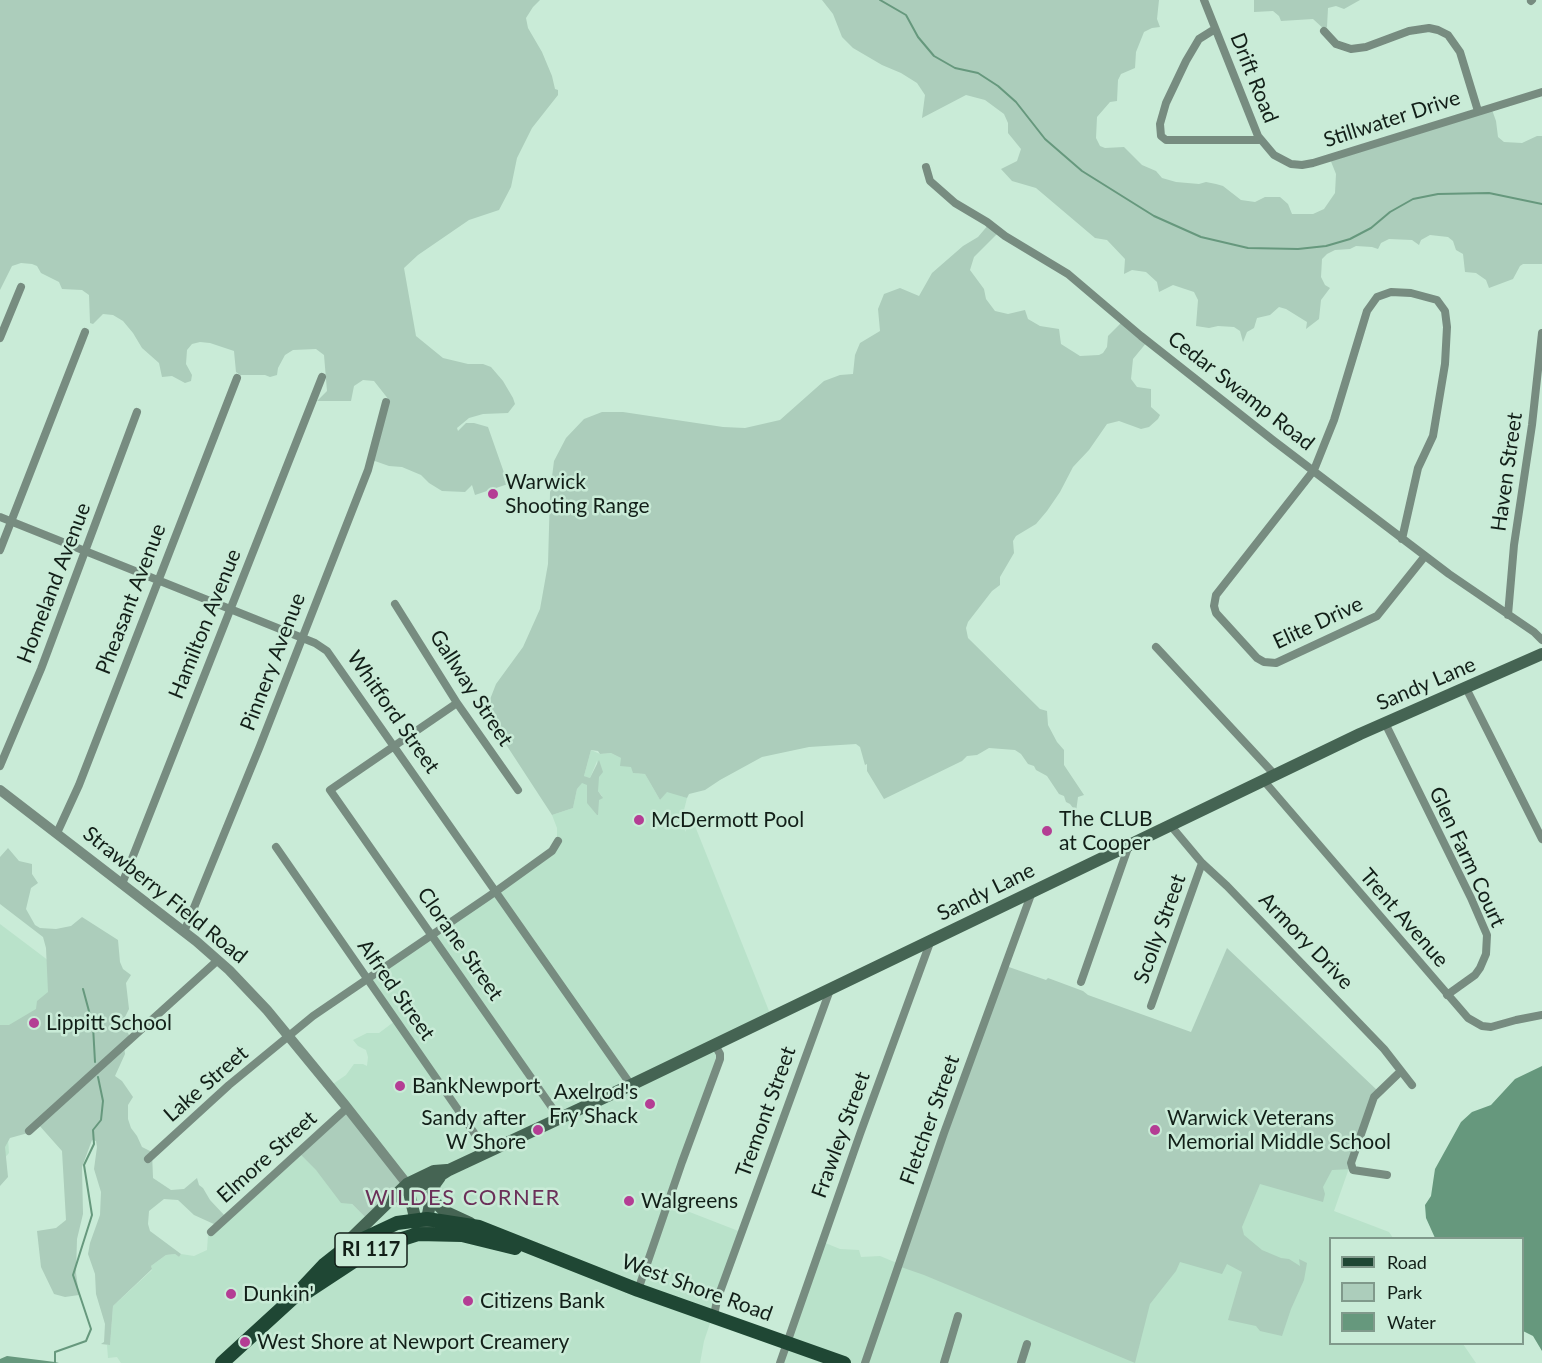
<!DOCTYPE html>
<style>
body{margin:0}
#map{position:relative;width:1542px;height:1363px;overflow:hidden;background:#c9ebd7;font-family:Lato,sans-serif}
canvas{display:block}
.legend{position:absolute;left:1329px;top:1237px;width:195px;height:108px;box-sizing:border-box;background:#c9ebd7;border:2px solid #80998b;margin:0;padding:8px 10px;list-style:none;font-size:18px;color:#121f18}
.legend li{display:flex;align-items:center;gap:12px;height:30px}
.legend b{width:30px;border:2px solid #80998b}
</style>
<div id="map">
<canvas width="1542" height="1363"></canvas>
<ul class="legend">
<li><b style="height:8px;background:#1f4734"></b>Road</li>
<li><b style="height:16px;background:#accdbb"></b>Park</li>
<li><b style="height:16px;background:#66987d"></b>Water</li>
</ul>
</div>
<script>
const ctx = document.querySelector('canvas').getContext('2d');
ctx.lineJoin = 'round';
function paint(path, color) { ctx.fillStyle = color; ctx.fill(path, 'evenodd'); }
const poly = rows => new Path2D(rows.map(r => 'M' + r).join(''));
function strokePath(path, color, width, dash) { ctx.strokeStyle = color; ctx.lineWidth = width; ctx.lineCap = dash ? 'butt' : 'round'; ctx.setLineDash(dash || []); ctx.stroke(path); }
function label(font, color, halo, rows, align = 'center') {
  ctx.font = font + ' Lato,sans-serif'; ctx.lineWidth = 5; ctx.setLineDash([]); ctx.textBaseline = 'middle'; ctx.strokeStyle = halo; ctx.fillStyle = color; for (const [text, x, y, turn = 0] of rows) {
    ctx.save(); ctx.translate(x, y); ctx.rotate((+turn || 0) * Math.PI / 180); ctx.textAlign = isNaN(turn) ? turn : align; if (halo) ctx.strokeText(text, 0, 0); ctx.fillText(text, 0, 0); ctx.restore();
  }
}
paint(poly([
 [591,750,600,754,611,753,621,758,632,767,634,773,645,774,660,800,667,791,687,798,684,810,685,832,689,824,695,826,771,1016,719,1042,720,1054,669,1204,741,1232,704,1341,700,1363,121,1363,117,1357,108,1358,107,1345,110,1344,113,1306,152,1270,151,1266,166,1255,175,1254,179,1257,181,1254,194,1256,207,1250,208,1235,299,1153,368,1220,410,1189,330,1086,346,1075,354,1064,363,1064,367,1066,368,1057,366,1050,358,1046,353,1040,367,1033,379,1033,395,1021,367,980,549,853,557,841,557,828,552,815,573,808,577,789,582,782,587,784,599,799,602,796,598,791,597,761,590,778,584,776],
 [0,924,61,970,8,1139,9,1153,0,1163],
 [1374,1097,1334,1211,1389,1232,1393,1238,1330,1238,1330,1344,1463,1344,1476,1363,780,1363,823,1242,840,1249,859,1250,861,1257,880,1256,897,1263]
]), '#b9e2ca');
paint(poly([
 [0,0,540,0,533,7,526,18,528,28,542,52,552,76,555,89,558,90,558,95,532,128,517,158,511,187,499,210,469,220,418,255,404,268,416,336,443,358,468,364,483,364,491,367,503,381,513,398,515,404,508,413,483,414,469,418,457,428,458,431,466,423,474,423,488,427,508,484,475,495,472,485,465,492,442,491,429,483,421,475,402,467,389,466,372,460,389,400,374,381,363,380,354,386,351,401,317,401,327,391,324,355,316,349,293,350,285,355,278,368,277,375,270,377,265,375,240,375,236,372,234,351,210,343,200,342,192,344,187,350,186,364,192,375,191,381,185,383,172,376,162,377,159,363,142,348,133,333,123,321,113,315,103,314,93,324,90,323,89,295,82,290,62,289,59,282,41,273,37,266,32,264,21,263,12,266,0,290],
 [822,0,1159,0,1157,19,1160,27,1152,28,1144,32,1136,52,1135,68,1121,74,1118,80,1117,101,1110,102,1097,117,1096,138,1100,146,1105,148,1124,147,1142,165,1156,171,1162,178,1176,182,1199,184,1206,182,1216,184,1223,186,1241,200,1255,202,1265,197,1280,197,1288,204,1292,214,1313,214,1324,209,1335,193,1336,174,1330,159,1491,107,1496,121,1498,137,1504,142,1522,143,1537,136,1542,136,1542,264,1523,264,1520,266,1513,279,1489,288,1486,280,1476,273,1465,272,1463,254,1456,250,1453,241,1448,237,1430,235,1421,240,1419,245,1412,240,1389,239,1381,243,1378,249,1372,247,1356,246,1350,249,1335,250,1327,254,1322,259,1321,277,1325,285,1330,288,1321,300,1319,319,1306,329,1307,322,1286,309,1279,307,1270,315,1257,318,1254,328,1247,332,1243,342,1240,331,1234,327,1218,326,1209,328,1196,326,1198,300,1194,292,1173,285,1159,292,1157,282,1146,272,1132,270,1124,274,1125,259,1107,240,1095,238,1036,188,1012,181,1001,169,1017,161,1021,149,1008,133,1008,123,1004,114,985,100,966,95,922,118,925,95,917,83,901,73,882,65,853,48,842,37,833,14],
 [1254,0,1360,0,1344,9,1336,6,1328,8,1327,27,1325,30,1313,19,1281,21,1279,16,1273,11,1254,12],
 [989,224,1000,231,974,257,970,270,984,289,986,299,995,311,1008,314,1025,310,1028,319,1040,326,1059,329,1061,344,1080,356,1099,355,1103,353,1107,347,1108,336,1124,320,1147,342,1133,359,1131,379,1137,387,1151,389,1151,407,1160,415,1158,419,1149,427,1141,429,1119,421,1107,424,1089,450,1073,467,1060,492,1047,511,1036,524,1016,536,1013,541,1014,553,1000,577,1000,585,992,591,968,622,966,628,968,638,1040,709,1047,711,1048,725,1057,742,1064,750,1064,765,1084,795,1078,797,1076,812,1070,804,1066,802,1064,796,1059,794,1047,776,1036,770,1034,766,1028,764,1021,754,1015,750,989,748,977,755,967,756,962,761,884,799,867,771,867,764,865,765,860,747,856,744,809,747,762,757,720,780,705,790,689,794,687,798,667,792,660,800,645,774,633,773,631,767,620,766,621,758,611,753,600,754,598,751,591,750,584,776,590,778,599,760,603,772,599,777,598,791,603,798,599,800,598,815,597,815,587,803,587,785,582,783,577,789,573,808,552,815,494,726,490,714,489,702,496,684,523,647,540,609,548,564,550,493,554,461,566,438,584,419,602,412,623,412,723,427,745,428,780,420,824,381,840,375,853,374,855,355,860,343,880,331,878,309,884,294,900,288,919,296,932,273,963,246,978,237],
 [8,848,19,861,32,864,32,874,38,883,31,888,26,909,35,925,40,928,56,929,71,926,82,917,118,940,120,962,123,969,131,975,126,983,129,1009,125,1017,126,1029,130,1037,124,1045,125,1054,115,1076,122,1081,133,1097,128,1105,128,1119,131,1128,137,1136,142,1147,152,1152,153,1178,171,1190,184,1189,197,1178,199,1185,203,1188,210,1200,226,1217,216,1225,194,1215,178,1200,164,1199,149,1211,148,1224,150,1231,181,1254,179,1257,175,1254,166,1255,151,1266,152,1269,113,1306,110,1345,101,1344,104,1342,105,1324,96,1294,95,1274,88,1254,90,1243,100,1215,101,1192,94,1169,97,1147,96,1141,92,1140,82,1167,83,1214,77,1239,76,1273,79,1295,65,1297,54,1294,41,1267,37,1231,56,1228,66,1220,62,1151,38,1124,28,1133,10,1138,5,1147,8,1177,0,1186,0,1025,9,1025,36,1009,37,1001,48,992,46,948,43,937,0,904,0,857],
 [1227,948,1378,1091,1352,1169,1332,1170,1323,1187,1325,1194,1323,1202,1260,1184,1242,1227,1244,1235,1262,1250,1281,1258,1289,1259,1300,1266,1299,1259,1307,1263,1304,1280,1291,1309,1282,1336,1260,1331,1256,1326,1228,1320,1242,1272,1227,1264,1222,1274,1180,1262,1176,1271,1150,1304,1135,1363,924,1275,898,1266,1006,966,1046,980,1048,978,1083,991,1088,995,1191,1032],
 [346,1109,410,1186,368,1220,352,1204,341,1203,316,1170,299,1153]
]), '#accdbb');
paint(poly([
 [1542,1066,1542,1351,1533,1336,1523,1331,1522,1238,1435,1238,1426,1218,1425,1205,1431,1196,1435,1169,1461,1122,1472,1112,1491,1105,1515,1079],
 [7,1356,55,1362,59,1363,0,1363,0,1359]
]), '#66987d');
strokePath(poly([
 [880,0,906,15,918,37,934,56,955,68,978,73,998,86,1016,102,1045,139,1082,171,1154,216,1201,237,1248,248,1298,249,1326,246,1350,239,1371,228,1390,212,1413,199,1438,194,1489,193,1542,204],
 [83,989,93,1026,95,1062],
 [55,1363,55,1352,86,1341,91,1329,73,1275,92,1215,84,1165,94,1144,93,1130,101,1120,103,1101,98,1077]
]), '#66987d', 2);
strokePath(poly([
 [1204,0,1258,136,1274,155,1291,164,1302,165,1313,163,1542,92],
 [1531,1,1532,0],
 [1215,29,1199,39,1186,61,1166,103,1160,124,1161,136,1166,140,1261,140],
 [1324,31,1336,44,1351,49,1366,47,1409,31,1429,28,1438,30,1448,35,1460,52,1478,111],
 [926,167,930,181,955,203,987,222,1005,236,1068,274,1141,336,1274,441,1449,574,1534,632,1542,640],
 [0,338,21,287],
 [0,517,315,643,327,651,631,1085],
 [1402,539,1418,468,1433,436,1445,364,1447,327,1445,311,1437,300,1411,293,1391,292,1377,297,1367,311,1334,420,1314,470,1216,595,1214,606,1216,613,1257,658,1264,662,1276,663,1377,616,1425,556],
 [0,550,85,332],
 [395,604,457,703,518,790],
 [1508,615,1514,545,1532,425,1542,333],
 [1156,647,1275,775],
 [1466,688,1542,839],
 [457,703,330,790,560,1119],
 [1385,723,1471,898,1487,935,1486,954,1480,968,1475,975,1447,995],
 [0,766,41,669,137,412],
 [1264,781,1468,1018,1482,1026,1491,1027,1516,1020,1542,1015],
 [1171,826,1202,863,1227,886,1384,1049,1412,1085],
 [57,833,79,785,237,378],
 [276,847,488,1153],
 [122,884,322,377],
 [184,932,260,746,368,470,386,402],
 [1081,982,1129,845],
 [1151,1006,1202,863],
 [29,1131,218,960],
 [148,1159,229,1085,313,1016,495,892,552,851,558,841],
 [1387,1175,1353,1170,1351,1163,1374,1097,1401,1071],
 [211,1232,347,1108],
 [638,1290,682,1162,720,1059,720,1054,715,1045],
 [714,1316,717,1300,830,990],
 [780,1363,860,1134,931,940],
 [865,1363,944,1133,1032,892],
 [944,1363,958,1316],
 [1021,1363,1027,1344]
]), '#778c80', 8);
strokePath(poly([
 [0,790,196,941,229,970,267,1010,345,1105,407,1184]
]), '#778c80', 10);
strokePath(poly([
 [407,1184,416,1187,427,1184,449,1170,631,1085,1360,734,1542,654],
 [407,1184,418,1230],
 [432,1194,435,1202,444,1211,470,1223],
 [429,1233,427,1219,430,1204,435,1184,440,1177],
 [341,1248,407,1184,434,1171,447,1170]
]), '#456453', 12);
strokePath(poly([
 [301,1296,374,1248,418,1234,462,1235,515,1248],
 [222,1363,293,1298,324,1265,348,1246,397,1223,427,1219,479,1227,638,1290,844,1363]
]), '#1f4734', 14);
for (const [x, y, r, color] of [
 [493,494,6,"#b43d94"],
 [639,820,6,"#b43d94"],
 [1047,831,6,"#b43d94"],
 [34,1023,6,"#b43d94"],
 [400,1086,6,"#b43d94"],
 [650,1104,6,"#b43d94"],
 [538,1130,6,"#b43d94"],
 [1155,1130,6,"#b43d94"],
 [629,1201,6,"#b43d94"],
 [231,1294,6,"#b43d94"],
 [468,1301,6,"#b43d94"],
 [245,1342,6,"#b43d94"]
]) { const dot = new Path2D(); dot.arc(x, y, r, 0, 2 * Math.PI); ctx.fillStyle = color; ctx.fill(dot); strokePath(dot, '#c9ebd7', 2); }
for (const [x, y, w] of [
 [371,1250,72]
]) { const box = new Path2D(); box.roundRect(x - w / 2, y - 17, w, 34, 4.5); ctx.fillStyle = '#c9ebd7'; ctx.fill(box); strokePath(box, '#121f18', 1.5); }
label('bold 20px', '#121f18', null, [
 ["RI 117",371,1250]
]);
label('21px', '#121f18', '#c9ebd7', [
 ["Drift Road",1254,78,68],
 ["Stillwater Drive",1392,119,-18],
 ["Cedar Swamp Road",1241,391,38],
 ["Haven Street",1507,472,-82],
 ["Homeland Avenue",54,583,-69],
 ["Pheasant Avenue",131,599,-69],
 ["Elite Drive",1318,623,-25],
 ["Hamilton Avenue",205,624,-68],
 ["Pinnery Avenue",273,662,-69],
 ["Sandy Lane",1426,684,-23],
 ["Gallway Street",471,688,57],
 ["Whitford Street",393,712,55],
 ["Glen Farm Court",1467,857,65],
 ["Sandy Lane",986,892,-26],
 ["Strawberry Field Road",165,895,39],
 ["Trent Avenue",1404,918,49],
 ["Scolly Street",1160,929,-70],
 ["Armory Drive",1306,941,46],
 ["Clorane Street",460,944,55],
 ["Alfred Street",396,990,55],
 ["Lake Street",206,1084,-41],
 ["Tremont Street",766,1112,-70],
 ["Fletcher Street",930,1120,-70],
 ["Frawley Street",841,1135,-70],
 ["Elmore Street",267,1157,-42],
 ["West Shore Road",697,1288,20]
]);
label('21px', '#121f18', '#c9ebd7', [
 ["Warwick",505,482],
 ["Shooting Range",505,506],
 ["The CLUB",1059,819],
 ["at Cooper",1059,843],
 ["McDermott Pool",651,820],
 ["Lippitt School",46,1023],
 ["BankNewport",412,1086],
 ["Axelrod's",638,1092,"right"],
 ["Fry Shack",638,1116,"right"],
 ["Sandy after",526,1118,"right"],
 ["W Shore",526,1142,"right"],
 ["Warwick Veterans",1167,1118],
 ["Memorial Middle School",1167,1142],
 ["Walgreens",641,1201],
 ["Dunkin'",243,1294],
 ["Citizens Bank",480,1301],
 ["West Shore at Newport Creamery",257,1342]
], 'left');
ctx.letterSpacing = '1.5px';
label('22px', '#6b3059', '#c9ebd7', [
 ["WILDES CORNER",463,1198]
]);
ctx.letterSpacing = '0px';
</script>
